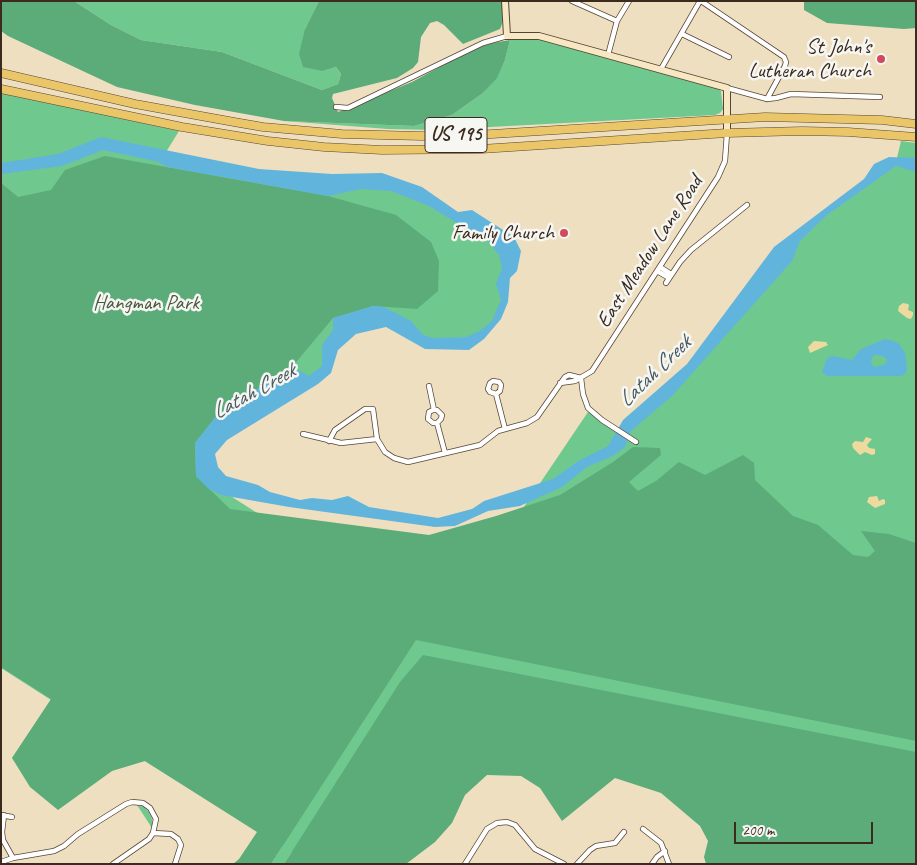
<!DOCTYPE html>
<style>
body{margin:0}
#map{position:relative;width:917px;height:865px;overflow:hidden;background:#efdfc1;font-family:Caveat,sans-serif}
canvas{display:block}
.frame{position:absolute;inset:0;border:2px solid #3b2a1e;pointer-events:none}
.scale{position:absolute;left:734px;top:822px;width:139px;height:22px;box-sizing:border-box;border:2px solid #3b2a1e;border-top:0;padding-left:6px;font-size:15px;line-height:18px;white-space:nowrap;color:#3b2a1e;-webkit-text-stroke:4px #f6f6f2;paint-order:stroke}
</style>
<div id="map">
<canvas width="917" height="865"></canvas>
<div class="frame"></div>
<div class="scale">200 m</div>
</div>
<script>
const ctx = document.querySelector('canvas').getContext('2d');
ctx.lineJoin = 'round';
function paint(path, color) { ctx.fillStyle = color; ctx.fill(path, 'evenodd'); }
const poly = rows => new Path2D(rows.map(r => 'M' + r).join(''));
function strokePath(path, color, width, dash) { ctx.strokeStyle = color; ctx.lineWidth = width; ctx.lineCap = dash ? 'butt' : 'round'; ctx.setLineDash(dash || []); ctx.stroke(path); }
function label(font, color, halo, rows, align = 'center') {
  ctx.font = font + ' Caveat,sans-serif'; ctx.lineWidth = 5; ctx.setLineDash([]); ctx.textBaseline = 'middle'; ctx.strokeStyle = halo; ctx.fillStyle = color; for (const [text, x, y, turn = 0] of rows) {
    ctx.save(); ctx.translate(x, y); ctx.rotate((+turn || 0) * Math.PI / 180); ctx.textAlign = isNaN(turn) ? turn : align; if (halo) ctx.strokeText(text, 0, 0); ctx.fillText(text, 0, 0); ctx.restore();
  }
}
paint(poly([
 [74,1,319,1,305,29,323,71,336,67,341,74,338,84,322,90,222,52,141,40,111,25],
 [520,38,546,40,717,88,721,91,723,109,720,113,715,115,434,130,388,129,284,121,414,126,452,115,483,93,497,77,505,60,510,40],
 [1,92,179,131,163,157,259,177,360,181,419,194,507,252,504,302,497,319,483,335,423,342,403,325,350,323,327,369,205,448,229,495,441,630,588,412,620,435,666,393,797,237,896,162,901,141,916,143,916,864,498,670,291,853,284,864,271,864,282,847,143,760,12,758,51,700,1,668],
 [137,805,144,807,149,812,152,819,152,828]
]), '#6fc88e');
paint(poly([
 [1,1,74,1,111,25,141,40,222,52,322,90,338,84,341,74,336,67,323,71,303,67,299,54,305,29,319,1,503,1,502,24,500,29,463,44,444,25,437,21,430,23,421,37,418,62,413,68,397,78,333,94,332,98,338,112,412,82,471,50,492,43,510,40,505,60,497,78,483,93,452,115,414,126,284,121,195,105,117,87,8,36,1,31],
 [804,1,916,1,916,28,904,29,827,23,804,10],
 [105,156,328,196,396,215,431,242,439,261,438,291,417,309,373,306,333,318,292,367,217,415,195,443,196,476,230,509,429,535,496,516,560,495,613,462,633,447,660,448,661,455,629,482,638,491,656,481,679,462,705,475,743,455,754,463,755,480,793,516,818,525,853,555,868,557,875,551,861,531,889,534,916,543,916,741,416,640,271,864,233,864,239,859,257,832,145,761,112,771,58,810,30,787,12,758,51,699,1,667,1,183,18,197,51,190,65,170],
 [423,655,916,752,916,864,706,864,704,857,708,841,700,826,661,793,615,778,562,821,540,788,521,776,487,775,465,795,452,823,435,842,406,864,284,864,400,682]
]), '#5bac79');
paint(poly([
 [903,303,908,304,909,305,908,310,913,312,913,315,911,319,907,318,898,311,899,306],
 [814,341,826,342,828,345,810,353,808,347],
 [866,437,872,439,867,445,869,448,875,449,875,454,872,455,865,452,860,455,853,448,852,444,855,441,863,442],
 [877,496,879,501,883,499,885,500,885,504,875,508,867,502,869,497]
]), '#eeda9e');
paint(poly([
 [101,137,259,169,332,174,382,173,422,187,458,212,472,210,514,237,521,251,517,271,510,278,508,302,501,319,484,339,469,350,425,349,386,327,356,334,338,350,331,373,318,384,227,440,215,454,218,467,226,476,258,485,270,492,300,500,312,498,332,500,348,496,369,507,438,518,472,509,484,501,553,479,580,460,608,446,623,420,687,364,774,247,864,179,874,164,889,157,916,158,916,172,896,166,827,215,800,241,792,261,672,396,631,431,625,447,613,456,587,467,562,487,520,506,488,511,455,526,435,527,289,507,221,495,209,489,196,476,195,443,217,415,292,367,309,376,322,366,322,345,333,330,333,318,373,306,384,307,411,321,423,335,433,338,466,337,480,331,492,321,501,300,496,284,502,268,499,255,490,243,429,206,391,191,361,189,328,196,167,167,159,162,103,150,62,166,1,174,1,163,58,154],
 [885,339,893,341,899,344,905,353,907,369,905,374,901,376,827,376,822,372,826,361,829,357,833,356,852,360,861,349],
 [876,355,883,356,887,360,885,364,877,367,873,366,871,363,872,357]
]), '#61b5dd');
const street = poly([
 [572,1,617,21],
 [701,1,784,57,786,62,785,66,767,99],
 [682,34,729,57],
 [608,55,617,21,629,1],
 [661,69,700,1],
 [727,88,767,99,776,98,791,94,880,97],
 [336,107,348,108,483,43,507,36],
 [660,267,671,274],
 [657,271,669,278],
 [666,283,680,262,691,250,747,205],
 [581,378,583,394,588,408,602,420,636,442],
 [560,383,575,381,592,371,718,177,725,161,727,133],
 [429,386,434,410],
 [496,394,490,392,488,389,490,383,493,381,499,382,501,385,500,391,496,394,505,429],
 [437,423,433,423,428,419,429,412,433,410,437,410,442,415,441,419,437,423,445,453],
 [303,434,341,443,377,439],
 [329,441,335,430,365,409,373,409,377,439,385,452,394,458,408,462,480,445,498,431,527,423,537,417,565,377,569,375,581,378],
 [1,815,12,817],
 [4,815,2,832,3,840,13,858],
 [643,829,661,843,669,864],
 [153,833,171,834,178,839,181,845,175,864],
 [1,862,13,858,54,851,64,846,78,834,126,804,132,802,143,803,150,808,156,819,153,833,149,839,113,864],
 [465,864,487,829,497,823,507,822,515,825,535,849,564,864],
 [577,864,590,850,596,846,615,843,624,832],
 [652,864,657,857,665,851]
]);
const secondary = poly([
 [505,1,507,36,539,36,727,88,727,133]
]);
const highway = poly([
 [1,73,135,104,234,122,263,127,342,134,421,136,476,135,765,117,882,120,916,124],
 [1,89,182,127,268,141,324,147,382,150,481,149,727,133,802,131,848,132,916,137]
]);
strokePath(street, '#564536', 6);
strokePath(secondary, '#564536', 8);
strokePath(highway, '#564536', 9);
strokePath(street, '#fff', 4.5);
strokePath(secondary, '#f7e8c3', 6);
strokePath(highway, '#eac669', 8);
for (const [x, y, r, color] of [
 [881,59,5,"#d1495b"],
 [564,233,5,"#d1495b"]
]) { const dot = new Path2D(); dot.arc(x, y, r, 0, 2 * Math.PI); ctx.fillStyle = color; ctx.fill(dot); strokePath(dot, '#f6f6f2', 2); }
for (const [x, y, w] of [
 [456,135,62]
]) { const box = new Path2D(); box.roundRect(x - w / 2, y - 17.5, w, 35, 4); ctx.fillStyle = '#f6f6f2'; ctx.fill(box); strokePath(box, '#3b2a1e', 1); }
label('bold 20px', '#3b2a1e', null, [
 ["US 195",456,135]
]);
label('21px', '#3b2a1e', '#f6f6f2', [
 ["St John's",871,47],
 ["Lutheran Church",871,71],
 ["Family Church",554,233]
], 'right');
label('21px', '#3b2a1e', '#f6f6f2', [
 ["East Meadow Lane Road",650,252,-57]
]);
label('21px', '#4b5940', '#f6f6f2', [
 ["Hangman Park",146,303]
]);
label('italic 22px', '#485b61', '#f6f6f2', [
 ["Latah Creek",655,372,-44],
 ["Latah Creek",254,392,-29]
]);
</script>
